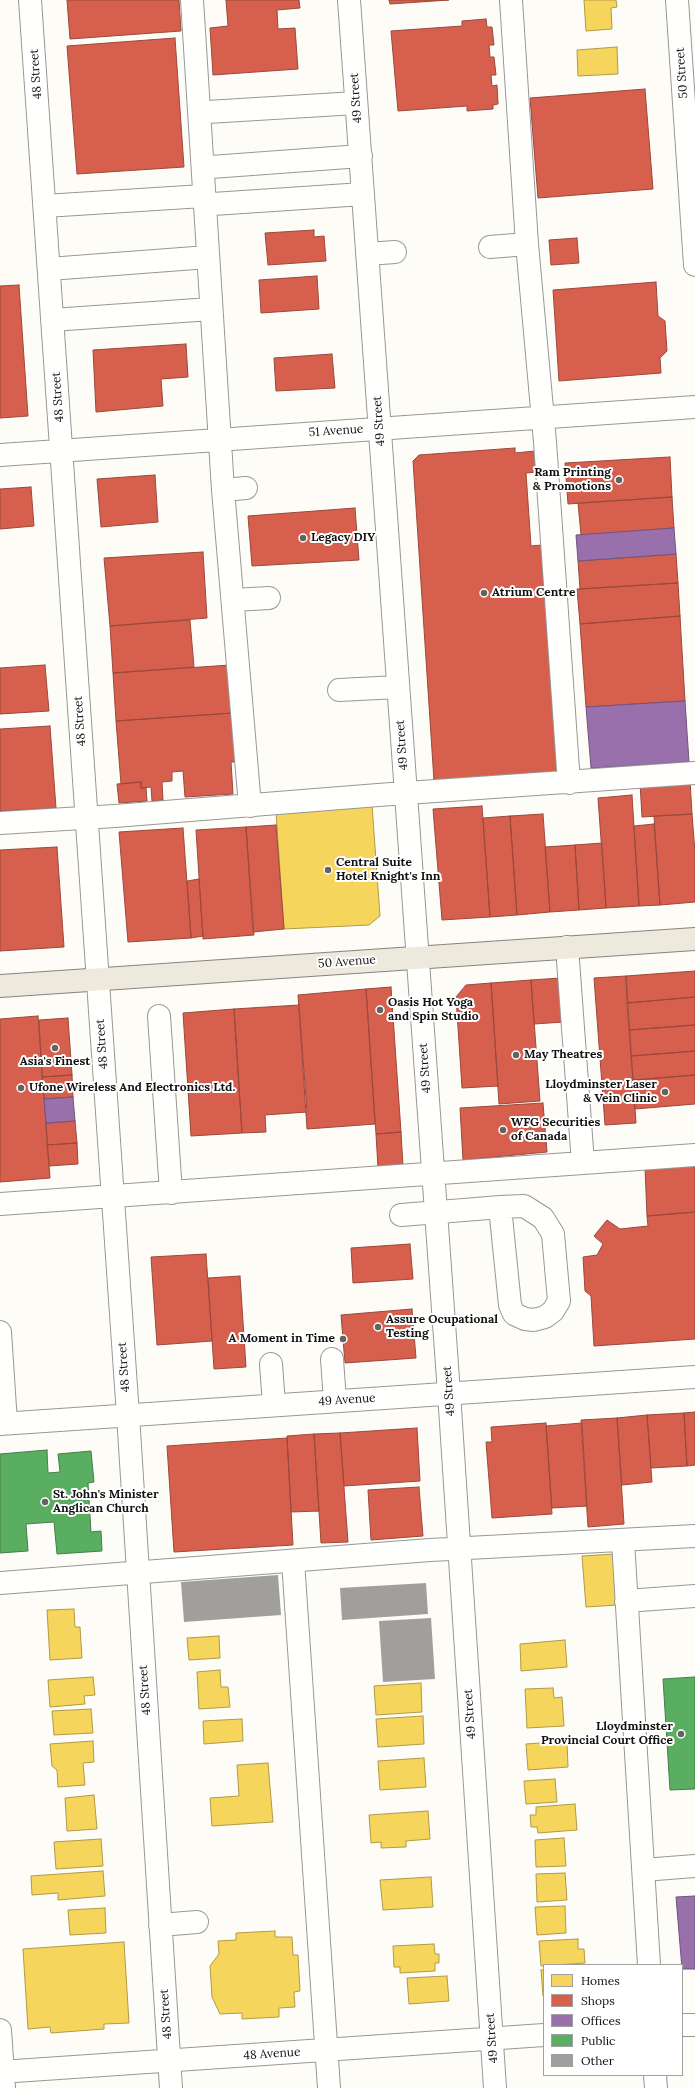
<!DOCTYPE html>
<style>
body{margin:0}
#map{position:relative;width:695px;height:2088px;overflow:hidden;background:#fdfcf7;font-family:Lora,serif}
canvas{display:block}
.legend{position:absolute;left:543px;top:1964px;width:140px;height:112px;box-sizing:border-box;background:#fff;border:1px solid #a0a0a0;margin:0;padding:5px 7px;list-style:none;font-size:12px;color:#111}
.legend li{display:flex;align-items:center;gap:8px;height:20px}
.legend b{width:20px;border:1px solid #a0a0a0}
</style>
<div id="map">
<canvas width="695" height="2088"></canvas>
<ul class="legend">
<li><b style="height:11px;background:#f6d55c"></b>Homes</li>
<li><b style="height:11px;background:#d6604d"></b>Shops</li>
<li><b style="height:11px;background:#9970ab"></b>Offices</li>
<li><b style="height:11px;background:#5aae61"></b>Public</li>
<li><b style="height:11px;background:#a19f9c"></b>Other</li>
</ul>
</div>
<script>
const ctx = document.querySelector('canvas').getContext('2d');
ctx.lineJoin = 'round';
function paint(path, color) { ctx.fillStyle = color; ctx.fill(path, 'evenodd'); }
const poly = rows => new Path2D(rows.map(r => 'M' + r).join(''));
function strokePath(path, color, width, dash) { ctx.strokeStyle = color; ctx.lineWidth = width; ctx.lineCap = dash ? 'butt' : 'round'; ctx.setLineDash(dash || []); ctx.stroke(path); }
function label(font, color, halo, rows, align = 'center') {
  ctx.font = font + ' Lora,serif'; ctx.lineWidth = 4; ctx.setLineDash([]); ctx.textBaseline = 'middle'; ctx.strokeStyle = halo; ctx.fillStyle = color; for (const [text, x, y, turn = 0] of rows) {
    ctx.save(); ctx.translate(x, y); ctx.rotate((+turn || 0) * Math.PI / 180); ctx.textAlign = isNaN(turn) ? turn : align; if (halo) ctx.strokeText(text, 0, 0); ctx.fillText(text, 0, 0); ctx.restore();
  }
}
const homes = poly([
 [584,0,616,0,617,7,611,8,612,29,586,31,584,0],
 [617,47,618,74,578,76,577,50,617,47],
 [372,805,380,916,369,925,284,929,276,812,372,805],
 [614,1554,617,1605,586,1607,582,1556,614,1554],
 [74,1609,75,1627,80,1627,82,1658,50,1660,47,1610,74,1609],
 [219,1636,220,1658,189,1660,187,1638,219,1636],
 [565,1640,567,1667,521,1671,520,1644,565,1640],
 [220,1670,221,1687,228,1687,230,1707,199,1709,197,1672,220,1670],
 [93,1677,95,1695,84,1696,85,1704,50,1707,48,1680,93,1677],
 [421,1683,422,1712,376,1715,374,1686,421,1683],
 [553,1688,554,1698,562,1697,564,1726,527,1728,525,1689,553,1688],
 [91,1709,93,1733,54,1735,52,1711,91,1709],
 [423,1716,424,1744,378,1747,376,1719,423,1716],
 [242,1719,243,1741,204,1744,203,1721,242,1719],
 [93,1741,94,1762,83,1763,85,1785,58,1787,57,1770,52,1766,50,1744,93,1741],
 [567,1741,568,1767,528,1770,526,1744,567,1741],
 [424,1758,426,1787,380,1790,378,1761,424,1758],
 [268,1763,273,1822,212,1826,210,1798,239,1796,237,1765,268,1763],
 [555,1779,557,1802,526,1804,524,1781,555,1779],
 [94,1795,97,1829,67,1831,65,1798,94,1795],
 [575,1804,577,1830,538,1833,537,1827,531,1827,530,1815,536,1815,536,1807,575,1804],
 [428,1811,430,1839,406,1841,406,1847,381,1848,381,1842,371,1843,369,1815,428,1811],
 [564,1838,566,1866,536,1867,535,1840,564,1838],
 [101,1839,103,1866,56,1869,54,1842,101,1839],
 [103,1871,105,1896,58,1900,58,1893,32,1895,31,1876,103,1871],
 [565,1873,567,1900,537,1902,536,1874,565,1873],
 [431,1877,433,1907,383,1910,380,1880,431,1877],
 [565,1906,566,1933,537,1935,535,1907,565,1906],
 [105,1908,106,1933,70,1935,68,1910,105,1908],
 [275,1931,275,1937,292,1937,293,1955,298,1955,300,1991,294,1992,295,2007,279,2008,279,2017,242,2019,242,2013,220,2014,212,1997,210,1966,219,1954,218,1941,236,1940,236,1933,275,1931],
 [578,1939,578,1949,584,1949,585,1963,541,1966,539,1941,578,1939],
 [124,1942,129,2023,104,2024,104,2029,51,2033,50,2027,28,2029,23,1949,124,1942],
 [434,1944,435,1954,439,1954,439,1963,435,1963,435,1971,400,1973,400,1967,394,1967,393,1946,434,1944],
 [541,1970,544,1970,544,1996,543,1996,541,1970],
 [447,1976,449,2001,409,2004,407,1978,447,1976]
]);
paint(homes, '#f6d55c');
strokePath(homes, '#b19a46', 1);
const shops = poly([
 [67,0,179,0,181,31,70,39,67,0],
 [226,0,299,0,300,8,277,10,278,29,295,28,298,69,213,75,210,28,228,26,226,0],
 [389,0,449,0,390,4,389,0],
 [486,19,487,27,492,27,494,45,489,45,490,57,494,57,496,75,491,75,492,86,497,85,498,104,493,105,493,109,467,111,467,106,398,111,391,31,462,26,462,21,486,19],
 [175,38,184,167,77,174,67,46,175,38],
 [645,89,653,189,538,198,530,98,645,89],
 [314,230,314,237,324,236,326,261,268,265,265,233,314,230],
 [577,238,579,263,551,265,549,240,577,238],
 [317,276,319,309,261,313,259,280,317,276],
 [656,282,658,316,665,321,667,351,660,358,661,373,559,381,553,290,656,282],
 [19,285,28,416,0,418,0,286,19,285],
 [186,344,188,377,161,379,163,406,96,412,93,350,186,344],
 [332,354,335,388,276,391,274,358,332,354],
 [515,448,515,453,535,451,537,472,526,473,531,546,542,545,558,773,434,781,413,461,419,455,515,448],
 [670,457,672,497,568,504,565,463,670,457],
 [155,475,158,522,101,527,97,479,155,475],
 [31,487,34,526,0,529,0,489,31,487],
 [672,497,674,528,581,535,578,503,672,497],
 [355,508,359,560,252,566,248,516,355,508],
 [203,552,207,618,110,626,104,558,203,552],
 [676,554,678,583,580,589,578,561,676,554],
 [678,583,680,616,580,624,577,589,678,583],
 [680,616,685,701,586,707,580,624,680,616],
 [190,620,194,667,113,673,110,626,190,620],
 [45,665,49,711,0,714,0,668,45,665],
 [230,665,233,713,116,721,113,673,230,665],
 [233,713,237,762,231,762,233,794,185,797,183,771,172,772,172,781,162,782,163,800,152,801,151,787,141,788,141,782,121,784,116,721,233,713],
 [50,726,56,808,0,811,0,729,50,726],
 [690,780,692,814,642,817,640,783,690,780],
 [141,782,141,788,146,788,147,801,119,803,117,784,141,782],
 [632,795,639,906,606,908,598,798,632,795],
 [482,806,490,917,442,920,433,809,482,806],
 [543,814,550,912,517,915,510,816,543,814],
 [692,814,695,852,695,902,660,905,654,816,692,814],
 [510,816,517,915,490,917,483,818,510,816],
 [654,824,660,905,639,906,634,826,654,824],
 [276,825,284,929,253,932,246,827,276,825],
 [246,827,254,935,203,939,196,830,246,827],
 [183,828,191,938,128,942,119,832,183,828],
 [602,843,606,908,579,910,575,845,602,843],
 [575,845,579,910,550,912,545,847,575,845],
 [57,847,64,947,0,951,0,850,57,847],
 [199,879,203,936,191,938,187,881,199,879],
 [695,971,695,997,627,1003,626,976,695,971],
 [626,976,636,1123,605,1125,594,978,626,976],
 [561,978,564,1022,534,1024,531,980,561,978],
 [531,980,540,1101,499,1104,491,983,531,980],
 [491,983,498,1086,462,1088,456,997,466,985,491,983],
 [391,987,401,1132,376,1134,366,989,391,987],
 [366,989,375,1124,307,1129,298,995,366,989],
 [695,997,695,1025,629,1030,627,1003,695,997],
 [299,1005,307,1112,265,1115,266,1132,242,1133,234,1009,299,1005],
 [234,1009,242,1133,191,1136,183,1013,234,1009],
 [38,1016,50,1178,0,1182,0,1019,38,1016],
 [68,1018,72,1075,42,1077,39,1020,68,1018],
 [695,1025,695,1051,631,1056,629,1030,695,1025],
 [695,1051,695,1075,633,1080,631,1056,695,1051],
 [72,1075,73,1097,44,1099,42,1077,72,1075],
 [695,1075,695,1104,635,1109,633,1080,695,1075],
 [543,1103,547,1152,463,1160,460,1108,543,1103],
 [75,1121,77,1143,47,1145,46,1123,75,1121],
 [401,1132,403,1166,378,1168,376,1134,401,1132],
 [77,1143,78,1164,49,1166,47,1145,77,1143],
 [695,1165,695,1212,647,1216,645,1168,695,1165],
 [695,1212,695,1339,594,1346,591,1296,585,1291,583,1257,597,1255,603,1244,594,1236,607,1220,620,1229,648,1226,647,1216,695,1212],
 [410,1244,413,1279,353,1283,351,1248,410,1244],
 [206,1254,212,1341,157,1345,151,1257,206,1254],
 [240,1276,246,1367,214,1369,208,1278,240,1276],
 [412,1309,416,1358,345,1363,341,1315,412,1309],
 [695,1412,695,1465,687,1466,684,1413,695,1412],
 [684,1413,687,1466,651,1468,647,1415,684,1413],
 [647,1415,652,1482,622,1485,617,1418,647,1415],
 [617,1418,624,1524,588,1527,581,1420,617,1418],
 [546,1423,552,1514,492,1518,486,1442,492,1442,491,1427,546,1423],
 [582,1423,587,1506,552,1508,546,1426,582,1423],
 [417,1428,420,1481,344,1486,340,1433,417,1428],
 [340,1433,348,1542,321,1543,314,1434,340,1433],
 [314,1434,319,1511,291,1512,287,1436,314,1434],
 [287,1438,293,1545,174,1552,167,1446,287,1438],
 [419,1487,423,1536,371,1540,368,1490,419,1487]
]);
paint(shops, '#d6604d');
strokePath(shops, '#9b483b', 1);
const offices = poly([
 [674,528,676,554,578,561,576,535,674,528],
 [685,701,689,762,591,768,586,707,685,701],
 [73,1097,75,1121,46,1123,44,1099,73,1097],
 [695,1896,695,1969,682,1969,676,1897,695,1896]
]);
paint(offices, '#9970ab');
strokePath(offices, '#70547d', 1);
const public = poly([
 [47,1450,48,1473,60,1472,58,1454,91,1451,94,1482,88,1483,91,1532,101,1531,102,1551,57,1554,54,1522,26,1524,28,1551,0,1553,0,1454,47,1450],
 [695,1677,695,1789,670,1790,663,1679,695,1677]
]);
paint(public, '#5aae61');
strokePath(public, '#447f49', 1);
paint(poly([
 [278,1575,281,1615,184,1622,181,1582],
 [426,1583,428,1614,342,1620,340,1588],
 [431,1618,435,1679,383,1682,379,1621]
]), '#a19f9c');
const minor = poly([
 [30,0,128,1415,171,2088],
 [192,0,223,490,250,806],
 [349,0,449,1393,495,2088],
 [511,0,527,244,545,442,569,783],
 [677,0,695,265],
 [207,112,356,103],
 [211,167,361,156],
 [213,204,363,194],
 [45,206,203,196],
 [490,247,527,244],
 [367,254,395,252],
 [49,269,208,257],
 [52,320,211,309],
 [0,455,695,407],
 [223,490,246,488],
 [234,600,269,598],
 [339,690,398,687],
 [0,823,115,816,378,795,695,773],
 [159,1016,171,1193],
 [583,1163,695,1155],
 [0,1204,583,1163,567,947],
 [401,1215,464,1210,500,1207,524,1206,543,1218,553,1234,559,1301,553,1311,545,1317,534,1320,525,1319,514,1314,510,1305,500,1207],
 [0,1332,6,1423],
 [332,1359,335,1401],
 [271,1364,274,1405],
 [0,1424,695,1377],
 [623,1541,649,1965],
 [293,1561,329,2088],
 [0,1583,430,1550,695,1536],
 [626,1601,695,1596],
 [656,1869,695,1866],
 [160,1925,197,1922],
 [682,2025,695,2025],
 [0,2030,4,2088],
 [0,2072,544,2035],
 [655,2075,656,2088]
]);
const major = poly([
 [0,986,695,939]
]);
strokePath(minor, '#979795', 24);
strokePath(major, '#858482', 24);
strokePath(minor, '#fffffe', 22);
strokePath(major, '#ede9dc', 22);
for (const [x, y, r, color] of [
 [619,480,4,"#646362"],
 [303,538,4,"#646362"],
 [484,593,4,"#646362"],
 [328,870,4,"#646362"],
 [380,1010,4,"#646362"],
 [55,1048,4,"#646362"],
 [516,1055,4,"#646362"],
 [21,1088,4,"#646362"],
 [665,1092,4,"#646362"],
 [503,1130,4,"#646362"],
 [378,1327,4,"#646362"],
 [343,1339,4,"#646362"],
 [45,1502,4,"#646362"],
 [681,1734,4,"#646362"]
]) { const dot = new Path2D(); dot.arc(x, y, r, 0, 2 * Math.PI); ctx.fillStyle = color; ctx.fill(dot); strokePath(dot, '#fff', 1.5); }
label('12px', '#111', '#fff', [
 ["50 Street",682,73,-94],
 ["48 Street",36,74,-94],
 ["49 Street",356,98,-94],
 ["48 Street",58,397,-94],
 ["49 Street",379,421,-94],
 ["51 Avenue",336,431,-4],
 ["48 Street",80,721,-94],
 ["49 Street",402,745,-94],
 ["50 Avenue",347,962,-4],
 ["48 Street",102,1044,-94],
 ["49 Street",425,1068,-94],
 ["48 Street",124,1367,-94],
 ["49 Street",449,1391,-94],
 ["49 Avenue",347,1400,-4],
 ["48 Street",145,1690,-94],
 ["49 Street",470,1714,-94],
 ["48 Street",166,2014,-94],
 ["49 Street",492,2038,-94],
 ["48 Avenue",272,2054,-4]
]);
label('bold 12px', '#111', '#fff', [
 ["Ram Printing",611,473,"right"],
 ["& Promotions",611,487,"right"],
 ["Legacy DIY",311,538],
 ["Atrium Centre",492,593],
 ["Central Suite",336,863],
 ["Hotel Knight's Inn",336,877],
 ["Oasis Hot Yoga",388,1003],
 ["and Spin Studio",388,1017],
 ["May Theatres",524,1055],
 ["Asia's Finest",55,1062,"center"],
 ["Lloydminster Laser",657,1085,"right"],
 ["& Vein Clinic",657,1099,"right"],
 ["Ufone Wireless And Electronics Ltd.",29,1088],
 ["WFG Securities",511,1123],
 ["of Canada",511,1137],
 ["Assure Ocupational",386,1320],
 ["Testing",386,1334],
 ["A Moment in Time",335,1339,"right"],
 ["St. John's Minister",53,1495],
 ["Anglican Church",53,1509],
 ["Lloydminster",673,1727,"right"],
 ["Provincial Court Office",673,1741,"right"]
], 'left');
</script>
